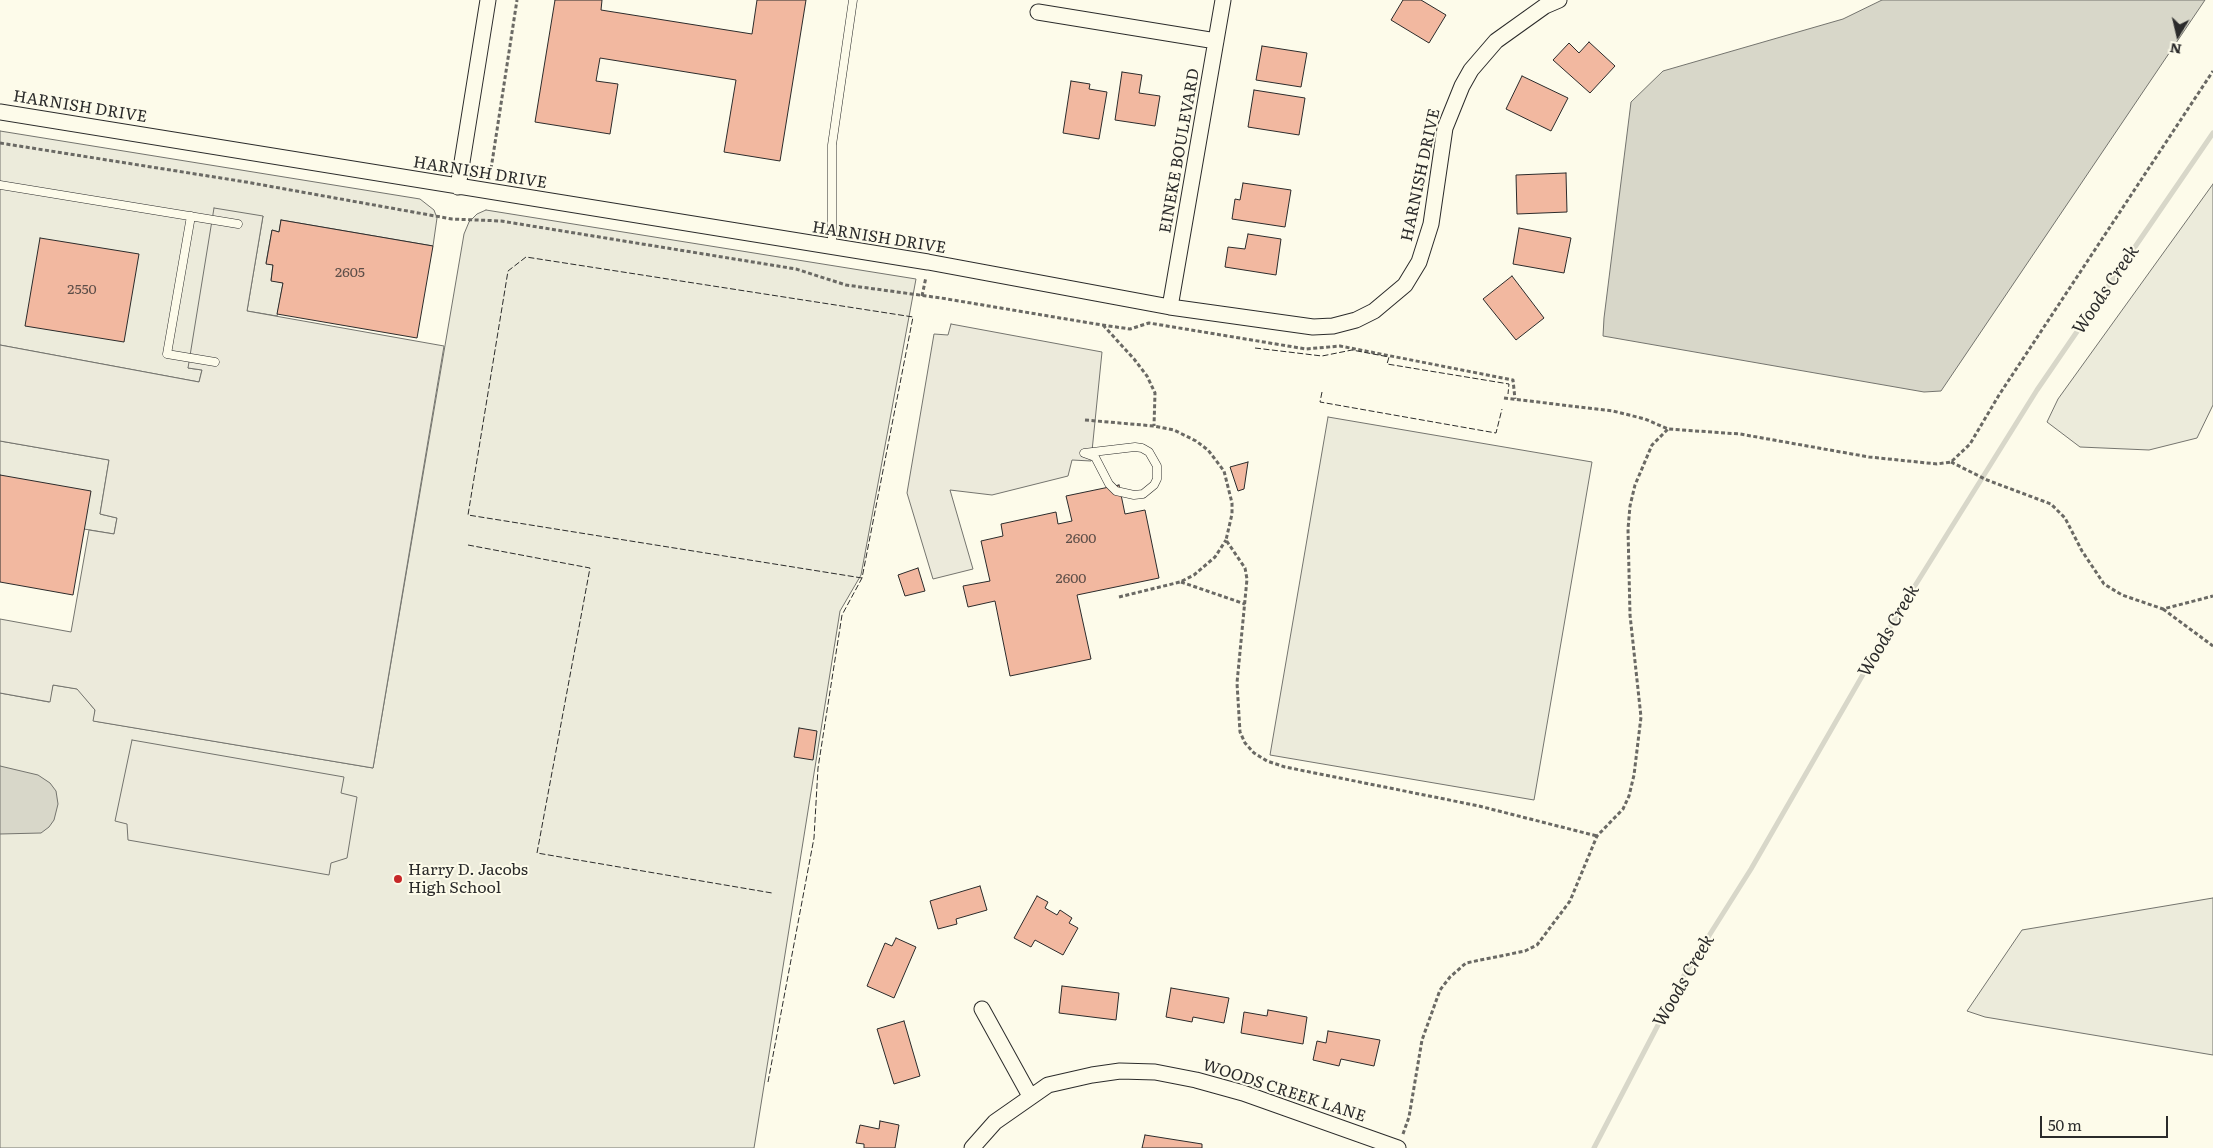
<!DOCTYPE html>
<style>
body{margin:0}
#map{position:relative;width:2213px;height:1148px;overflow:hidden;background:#fdfbea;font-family:Literata,serif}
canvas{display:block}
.north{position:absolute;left:2153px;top:10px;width:50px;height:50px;-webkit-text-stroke:4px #fdfbea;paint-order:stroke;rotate:189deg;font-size:14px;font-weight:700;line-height:20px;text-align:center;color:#2b2b2b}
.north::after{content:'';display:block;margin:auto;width:18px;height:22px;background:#2b2b2b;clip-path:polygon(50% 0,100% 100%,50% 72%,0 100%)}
.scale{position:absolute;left:2040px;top:1116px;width:128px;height:22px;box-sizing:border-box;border:2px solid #2b2b2b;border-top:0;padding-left:6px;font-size:15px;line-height:18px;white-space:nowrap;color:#2b2b2b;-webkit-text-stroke:4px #fdfbea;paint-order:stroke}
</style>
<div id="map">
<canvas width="2213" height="1148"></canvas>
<div class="north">N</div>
<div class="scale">50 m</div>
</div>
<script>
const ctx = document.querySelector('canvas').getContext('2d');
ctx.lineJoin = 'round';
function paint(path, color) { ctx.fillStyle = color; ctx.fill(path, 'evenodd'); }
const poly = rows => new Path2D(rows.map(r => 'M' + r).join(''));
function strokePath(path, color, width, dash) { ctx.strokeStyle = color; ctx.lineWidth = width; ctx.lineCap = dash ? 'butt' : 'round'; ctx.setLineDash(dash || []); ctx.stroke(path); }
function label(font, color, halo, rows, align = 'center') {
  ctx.font = font + ' Literata,serif'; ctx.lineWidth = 4; ctx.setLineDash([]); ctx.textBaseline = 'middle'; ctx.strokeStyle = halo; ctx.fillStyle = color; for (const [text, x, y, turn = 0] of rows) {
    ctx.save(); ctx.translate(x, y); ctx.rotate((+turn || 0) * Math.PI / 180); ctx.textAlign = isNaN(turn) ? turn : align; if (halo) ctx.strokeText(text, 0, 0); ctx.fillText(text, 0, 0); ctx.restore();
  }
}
const green = poly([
 [0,131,420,199,434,210,437,218,433,246,281,220,279,232,272,230,266,263,273,265,271,280,283,283,277,316,247,311,263,216,188,368,202,370,199,382,0,345,0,131],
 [2213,184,2213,405,2197,438,2149,450,2080,447,2047,422,2058,399,2213,184],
 [486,210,916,279,861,575,840,611,754,1148,0,1148,0,693,49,702,53,685,78,689,95,710,94,721,373,768,464,234,469,222,477,214,486,210],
 [1328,417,1592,462,1534,800,1270,755,1328,417],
 [0,441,109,460,100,514,117,518,114,534,84,529,0,475,0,441],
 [2213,898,2213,1055,1985,1017,1967,1011,2022,930,2213,898]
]);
paint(green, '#ecebdb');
strokePath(green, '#74746e', 1);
const parking = poly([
 [214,208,263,216,247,311,444,346,373,768,93,721,95,710,77,689,53,685,50,702,0,693,0,619,71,632,89,530,114,534,117,518,100,514,109,460,0,441,0,345,199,382,202,370,188,368,214,208],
 [951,324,1102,352,1091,461,1072,460,1068,476,992,495,950,490,973,569,933,579,907,493,934,334,948,335,951,324],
 [132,740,344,777,341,793,357,797,347,858,331,863,329,875,128,840,127,824,115,821,132,740]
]);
paint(parking, '#eceadb');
strokePath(parking, '#74746e', 1);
const water = poly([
 [1882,0,2205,0,1941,391,1924,392,1603,336,1604,318,1631,102,1663,71,1843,19,1882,0],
 [0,766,38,775,50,783,56,791,58,804,54,820,49,827,41,833,0,834,0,766]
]);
paint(water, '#d8d7c9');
strokePath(water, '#74746e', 1);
strokePath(poly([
 [1594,1148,1683,977,1751,869,1903,605,2037,390,2213,133]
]), '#d8d7c9', 5);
const building = poly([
 [555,0,602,0,601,10,752,34,757,0,806,0,780,161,724,152,736,80,600,58,596,81,618,84,610,134,535,122,555,0],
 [1403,0,1421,0,1446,15,1429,43,1391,20,1403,0],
 [1589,42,1615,66,1590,93,1553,60,1569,43,1579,53,1589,42],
 [1262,46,1307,53,1301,87,1256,80,1262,46],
 [1122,72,1142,75,1139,93,1160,96,1155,126,1115,120,1122,72],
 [1522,76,1568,98,1551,131,1506,109,1522,76],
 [1071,81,1090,84,1089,89,1107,92,1099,139,1063,133,1071,81],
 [1254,90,1305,98,1299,135,1248,127,1254,90],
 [1566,173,1567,212,1517,214,1516,175,1566,173],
 [1243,183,1291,190,1285,227,1232,219,1235,199,1240,200,1243,183],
 [281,220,433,246,417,338,277,314,283,283,271,281,273,265,266,264,272,230,279,232,281,220],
 [1519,228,1571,238,1564,273,1513,264,1519,228],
 [1248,234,1281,239,1276,275,1225,267,1228,247,1245,249,1248,234],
 [40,238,139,254,124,342,25,326,40,238],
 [1512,276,1544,318,1516,340,1483,299,1512,276],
 [1248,462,1244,489,1238,491,1230,467,1248,462],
 [0,475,91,491,73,595,0,582,0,475],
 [1119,485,1125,514,1145,510,1159,578,1077,595,1091,659,1010,676,995,601,968,607,963,586,990,581,981,541,1003,536,1001,524,1056,512,1058,524,1072,521,1066,496,1119,485],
 [918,568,925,591,905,596,898,575,918,568],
 [799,728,817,731,813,760,794,757,799,728],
 [980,886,987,910,956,919,957,924,938,929,930,901,980,886],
 [1037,896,1048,902,1045,908,1057,915,1060,910,1072,918,1069,923,1078,928,1063,955,1035,940,1031,947,1014,938,1037,896],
 [896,938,916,947,894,998,867,986,885,943,892,946,896,938],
 [1062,986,1119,993,1116,1020,1059,1013,1062,986],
 [1171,988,1229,998,1224,1023,1193,1017,1192,1022,1166,1017,1171,988],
 [1268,1010,1307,1017,1303,1044,1241,1033,1244,1012,1267,1016,1268,1010],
 [904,1021,920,1076,894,1084,877,1029,904,1021],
 [1328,1031,1380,1040,1374,1066,1341,1059,1339,1066,1313,1060,1317,1041,1326,1043,1328,1031],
 [880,1121,899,1125,895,1148,864,1148,864,1144,856,1143,860,1125,879,1129,880,1121],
 [1145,1135,1202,1144,1202,1148,1142,1148,1145,1135]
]);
paint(building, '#f2b8a0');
strokePath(building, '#2b2b2b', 1);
const lane = poly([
 [0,185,238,224],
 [191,216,167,354,215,362],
 [832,248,832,145,853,0],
 [1135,447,1142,448,1149,452,1157,466,1157,479,1154,485,1143,494,1134,495,1116,491,1109,484,1095,457,1084,453,1135,447]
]);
const street = poly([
 [1038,12,1216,41],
 [0,112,928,262,1170,307,1313,327,1333,326,1356,320,1374,311,1405,285,1419,262,1431,224,1445,128,1462,86,1471,70,1496,41,1545,6,1559,0],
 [458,187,488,0],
 [1170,307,1223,0],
 [982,1009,1030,1096],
 [972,1148,995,1122,1048,1085,1092,1075,1120,1071,1155,1072,1196,1080,1243,1093,1398,1148]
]);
strokePath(lane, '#2b2b2b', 9);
strokePath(street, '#2b2b2b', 17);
strokePath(poly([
 [0,143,246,182,452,219,501,221,796,269,846,285,941,298,1102,325,1130,329,1149,323,1306,349,1340,346,1513,380,1515,399],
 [491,169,517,0],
 [922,296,926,277],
 [1103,325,1134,359,1147,376,1155,393,1154,426],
 [1504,398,1613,411,1645,419,1668,429,1740,434,1869,457,1937,464,1951,462,1970,444,1999,395,2213,71],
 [1085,420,1154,426,1174,430,1196,441,1208,450,1224,471,1232,503,1232,514,1226,540,1245,568,1247,579,1237,683,1240,732,1245,743,1254,753,1267,761,1285,767,1479,806,1597,836],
 [1951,462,1987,480,2051,504,2065,518,2082,551,2104,584,2122,595,2163,609,2213,596],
 [1181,582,1245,604],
 [1119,597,1180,582,1194,575,1215,557,1226,540],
 [2163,609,2213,646],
 [1403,1134,1409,1117,1422,1040,1440,990,1450,977,1466,963,1525,951,1537,945,1570,901,1597,836,1623,809,1629,796,1634,775,1641,717,1630,615,1628,529,1630,506,1635,485,1652,445,1668,429]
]), '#6a6964', 3, [4, 2.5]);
strokePath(lane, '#fdfbea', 8);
strokePath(street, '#fdfbea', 15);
strokePath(poly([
 [1255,348,1322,356,1352,350,1389,357,1387,364,1509,384,1508,394],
 [1322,392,1320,402,1496,433,1502,409],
 [468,545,590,568,537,853,772,893],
 [768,1082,814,838,818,768,842,615,862,578,913,317,526,257,508,271,468,515,862,578]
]), '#2b2b2b', 1, [6, 2.5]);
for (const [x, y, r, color] of [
 [398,879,5,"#c62828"]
]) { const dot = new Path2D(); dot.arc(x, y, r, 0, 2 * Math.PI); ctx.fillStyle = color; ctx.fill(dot); strokePath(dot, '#fdfbea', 2); }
label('14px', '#5d4e48', null, [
 ["2605",350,273],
 ["2550",82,290],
 ["2600",1081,539],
 ["2600",1071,579]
]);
label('16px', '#2b2b2b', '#fdfbea', [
 ["HARNISH DRIVE",80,107,9],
 ["EINEKE BOULEVARD",1180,151,-80],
 ["HARNISH DRIVE",480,173,9],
 ["HARNISH DRIVE",1421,175,-78],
 ["HARNISH DRIVE",879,238,9],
 ["WOODS CREEK LANE",1284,1091,18]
]);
label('16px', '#2b2b2b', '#fdfbea', [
 ["Harry D. Jacobs",408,870],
 ["High School",408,888]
], 'left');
label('italic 18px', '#2b2b2b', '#fdfbea', [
 ["Woods Creek",2106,290,-56],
 ["Woods Creek",1889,631,-60],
 ["Woods Creek",1684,981,-60]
]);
</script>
